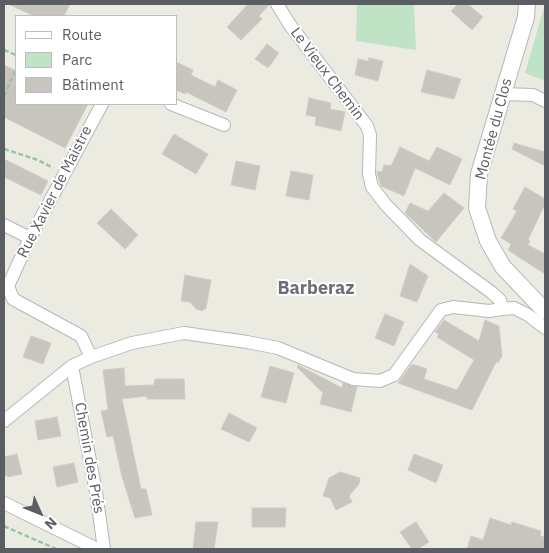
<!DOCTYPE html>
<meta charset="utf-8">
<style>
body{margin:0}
#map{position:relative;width:549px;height:553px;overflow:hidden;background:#ecebe2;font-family:"IBM Plex Sans",sans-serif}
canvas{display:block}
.frame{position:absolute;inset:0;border:5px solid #5a5d62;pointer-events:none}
.legend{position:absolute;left:15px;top:15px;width:162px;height:90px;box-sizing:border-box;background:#fff;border:1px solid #bdbec0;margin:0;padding:6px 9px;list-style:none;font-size:15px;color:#5a5d62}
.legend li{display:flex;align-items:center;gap:10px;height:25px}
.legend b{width:25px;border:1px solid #bdbec0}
.north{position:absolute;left:15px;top:488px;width:50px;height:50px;-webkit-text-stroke:4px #fff;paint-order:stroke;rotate:134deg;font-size:14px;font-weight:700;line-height:20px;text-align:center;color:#5a5d62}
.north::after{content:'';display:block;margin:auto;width:18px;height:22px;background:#5a5d62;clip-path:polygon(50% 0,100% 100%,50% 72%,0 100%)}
</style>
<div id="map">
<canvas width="549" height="553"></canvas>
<div class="frame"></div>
<ul class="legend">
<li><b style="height:6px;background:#fff"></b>Route</li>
<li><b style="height:14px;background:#bfe3c4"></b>Parc</li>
<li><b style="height:14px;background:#c8c5bf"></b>Bâtiment</li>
</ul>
<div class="north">N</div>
</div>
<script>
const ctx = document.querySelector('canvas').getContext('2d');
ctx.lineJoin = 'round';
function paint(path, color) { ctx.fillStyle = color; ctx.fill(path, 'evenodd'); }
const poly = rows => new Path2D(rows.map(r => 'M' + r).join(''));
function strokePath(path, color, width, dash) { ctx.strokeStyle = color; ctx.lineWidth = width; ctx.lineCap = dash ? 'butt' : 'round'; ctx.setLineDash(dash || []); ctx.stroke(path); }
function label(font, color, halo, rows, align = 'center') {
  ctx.font = font + ' "IBM Plex Sans",sans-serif'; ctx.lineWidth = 4; ctx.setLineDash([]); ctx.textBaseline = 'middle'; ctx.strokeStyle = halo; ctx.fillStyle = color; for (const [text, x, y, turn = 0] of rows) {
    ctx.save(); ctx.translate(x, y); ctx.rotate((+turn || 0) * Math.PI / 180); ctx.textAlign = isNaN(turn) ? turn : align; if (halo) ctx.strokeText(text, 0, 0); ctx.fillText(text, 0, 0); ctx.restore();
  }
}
paint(poly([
 [357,4,414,4,416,50,356,41],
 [545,4,545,81,525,73]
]), '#bfe3c4');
const building = poly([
 [8,4,70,4,64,16,34,16,8,4],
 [248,4,269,5,259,16,262,19,241,40,227,27,248,4],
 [458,4,468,4,483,17,472,30,451,11,458,4],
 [267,44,279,53,268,68,255,59,267,44],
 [369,58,383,61,378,81,355,75,358,59,368,61,369,58],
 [176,62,193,70,191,75,215,87,218,80,237,90,226,112,186,92,185,94,176,90,176,62],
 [4,65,16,71,16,104,88,104,65,148,4,117,4,65],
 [427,70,461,79,454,99,421,92,427,70],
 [309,98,331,103,330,109,345,112,341,131,315,125,316,117,306,115,309,98],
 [174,134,208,154,196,174,162,154,174,134],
 [514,143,545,152,545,166,512,149,514,143],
 [400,147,429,161,437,147,462,159,450,185,415,168,404,196,381,186,377,173,377,171,382,172,384,165,391,166,400,147],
 [4,159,48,181,41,195,4,177,4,159],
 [236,161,260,166,255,190,231,185,236,161],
 [291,171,313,175,309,200,286,196,291,171],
 [525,187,545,199,545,204,528,240,530,241,528,245,545,254,545,274,508,250,511,244,501,238,517,211,513,209,525,187],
 [444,193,464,208,436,242,405,213,410,203,428,211,444,193],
 [111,209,138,235,125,249,97,223,111,209],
 [410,264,428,276,417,302,400,296,410,264],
 [185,275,211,280,206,308,202,311,196,309,190,302,181,301,185,275],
 [385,314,404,322,394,346,375,338,385,314],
 [444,320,479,341,485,320,499,326,502,356,498,363,496,362,472,410,398,383,412,364,427,369,424,379,457,390,474,360,437,337,439,334,435,332,444,320],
 [31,336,51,343,43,364,23,357,31,336],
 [298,365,342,388,343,383,357,387,351,412,320,404,323,393,297,367,298,365],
 [270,366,294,373,286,403,261,397,270,366],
 [124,368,125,386,154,385,155,379,184,379,185,399,147,399,147,396,122,399,141,489,146,489,152,515,135,518,122,477,113,436,107,437,101,411,108,410,103,370,124,368],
 [229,413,257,428,249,442,221,429,229,413],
 [57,417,61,436,38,440,35,421,57,417],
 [17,454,22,474,7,477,7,475,4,476,4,457,17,454],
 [414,454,443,465,436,483,408,470,414,454],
 [74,463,78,482,57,487,53,467,74,463],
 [340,472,360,478,359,484,349,496,352,502,336,510,330,498,323,496,329,478,340,472],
 [252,508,286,508,285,527,252,527,252,508],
 [490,518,511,525,512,522,541,531,540,536,545,537,545,549,467,549,471,536,483,540,490,518],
 [196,522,218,522,214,549,193,549,196,522],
 [416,522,429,542,418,549,412,549,400,532,416,522]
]);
paint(building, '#c8c5bf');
strokePath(building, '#d0cec1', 1);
const minor = poly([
 [277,4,290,25,367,126,370,135,369,174,372,187,386,205,420,240,491,292,500,300,502,309,514,308,528,315,545,328],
 [503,94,533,95,545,101],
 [171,104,224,125],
 [4,225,30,238],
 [91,357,81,336,13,299,8,286,30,238,102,104],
 [72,366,96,492,104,549],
 [4,421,72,366,91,357,132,343,184,333,247,342,278,348,353,379,380,381,394,375,441,310,453,307,489,311,502,309],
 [4,503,97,549]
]);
const secondary = poly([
 [527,4,526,17,479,174,477,208,488,241,503,267,545,311]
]);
strokePath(minor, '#b4b7bc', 14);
strokePath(secondary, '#b5b7be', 18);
strokePath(poly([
 [4,50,16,55],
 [4,96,16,69],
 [4,149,38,160,53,168],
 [4,526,56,549]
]), '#99c3aa', 2.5, [5, 2.5]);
strokePath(minor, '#fff', 12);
strokePath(secondary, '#fff', 16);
label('15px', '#5a5d62', '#fff', [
 ["Le Vieux Chemin",327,74,53],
 ["Montée du Clos",494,129,-75],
 ["Rue Xavier de Maistre",55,192,-63],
 ["Chemin des Prés",89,458,80]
]);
label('bold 18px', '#6b6e74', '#fff', [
 ["Barberaz",316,289]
]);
</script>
